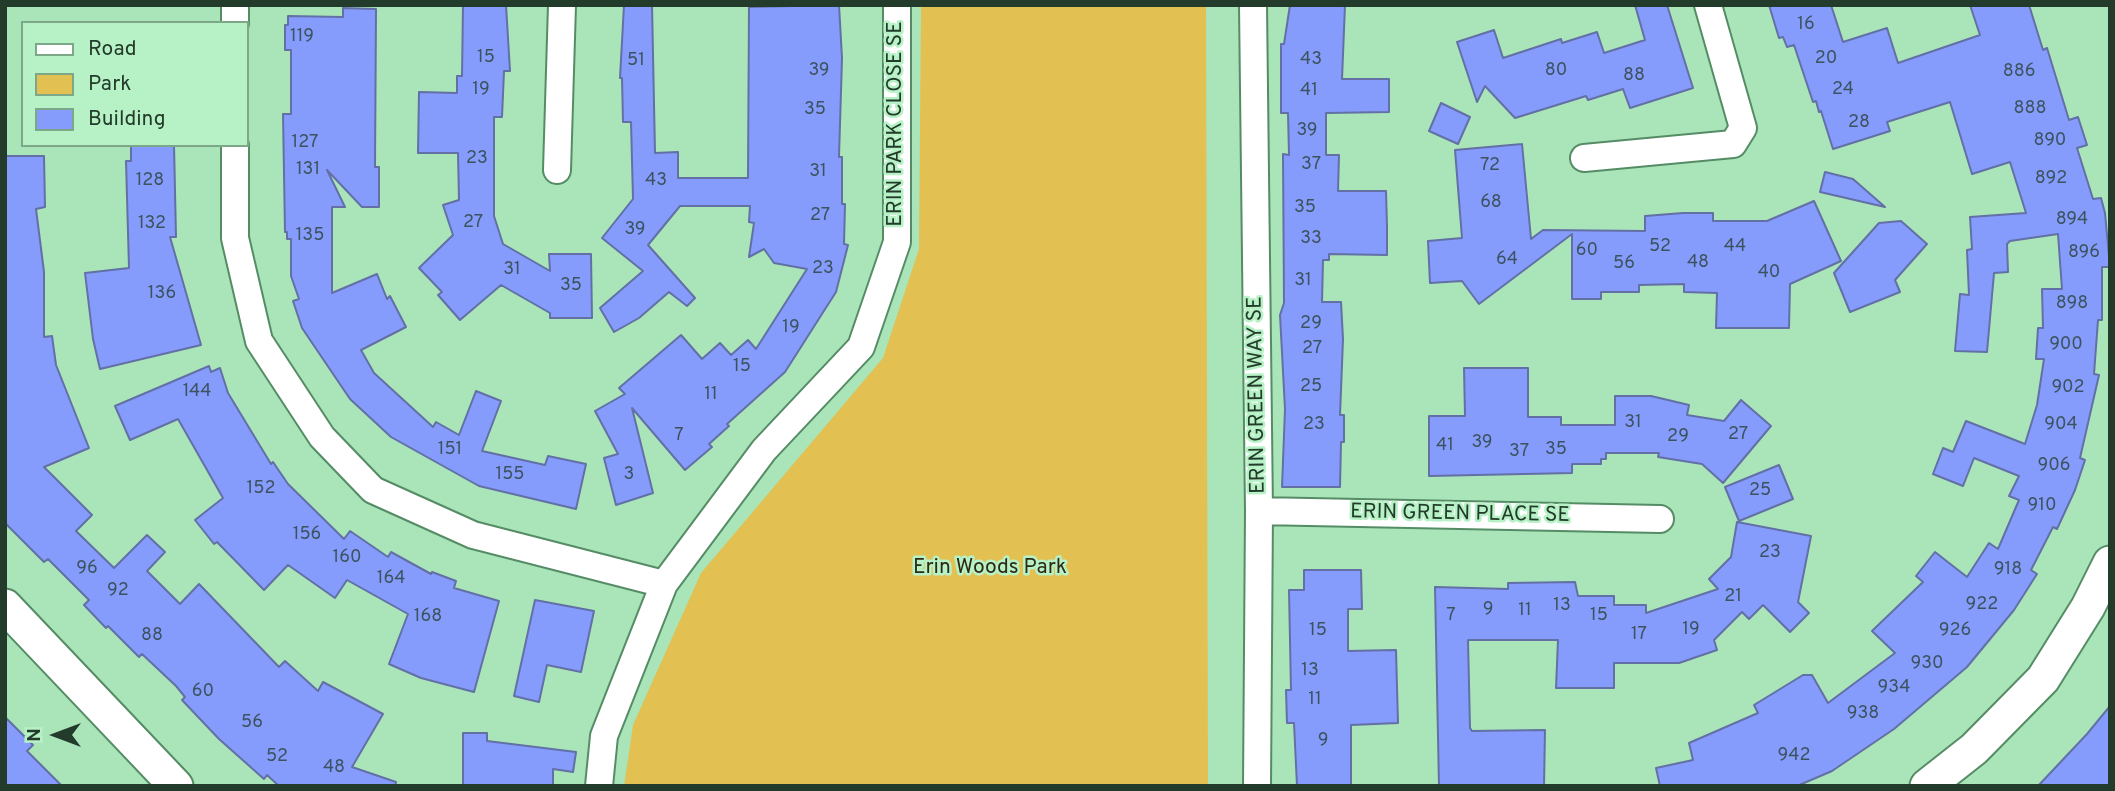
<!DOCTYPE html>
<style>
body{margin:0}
#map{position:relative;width:2115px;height:791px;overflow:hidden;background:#aae4b9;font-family:Overpass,sans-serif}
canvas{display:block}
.frame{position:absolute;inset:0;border:7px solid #233b2a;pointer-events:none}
.legend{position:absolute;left:21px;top:21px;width:228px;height:126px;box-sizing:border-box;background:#b7f1c6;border:2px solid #7ca888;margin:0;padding:9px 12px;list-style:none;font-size:21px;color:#233b2a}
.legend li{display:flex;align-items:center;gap:14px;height:35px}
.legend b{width:35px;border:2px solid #7ca888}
.north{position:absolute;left:21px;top:700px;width:70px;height:70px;-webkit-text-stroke:5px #b7f1c6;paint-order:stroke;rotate:270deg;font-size:19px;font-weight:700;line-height:28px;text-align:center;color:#233b2a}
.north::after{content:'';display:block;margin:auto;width:24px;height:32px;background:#233b2a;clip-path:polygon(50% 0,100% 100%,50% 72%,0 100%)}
</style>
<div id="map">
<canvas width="2115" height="791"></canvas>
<div class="frame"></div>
<ul class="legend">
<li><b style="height:9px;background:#fff"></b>Road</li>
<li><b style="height:19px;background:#e2c052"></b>Park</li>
<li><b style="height:19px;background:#859cfd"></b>Building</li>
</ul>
<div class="north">N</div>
</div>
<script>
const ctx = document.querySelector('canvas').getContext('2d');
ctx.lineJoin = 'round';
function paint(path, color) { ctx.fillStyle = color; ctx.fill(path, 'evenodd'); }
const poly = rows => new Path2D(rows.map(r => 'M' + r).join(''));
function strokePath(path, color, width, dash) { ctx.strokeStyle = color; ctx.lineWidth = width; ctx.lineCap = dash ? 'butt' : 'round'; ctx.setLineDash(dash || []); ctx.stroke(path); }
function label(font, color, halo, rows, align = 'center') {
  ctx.font = font + ' Overpass,sans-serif'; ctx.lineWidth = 5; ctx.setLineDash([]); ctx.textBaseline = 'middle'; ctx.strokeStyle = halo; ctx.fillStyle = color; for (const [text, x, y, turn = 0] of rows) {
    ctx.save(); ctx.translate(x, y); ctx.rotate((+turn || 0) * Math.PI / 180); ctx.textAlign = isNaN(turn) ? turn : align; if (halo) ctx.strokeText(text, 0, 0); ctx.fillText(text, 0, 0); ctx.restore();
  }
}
paint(poly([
 [921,5,1206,5,1208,786,624,786,633,725,701,573,883,358,919,249]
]), '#e2c052');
const building = poly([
 [463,5,506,5,510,71,504,71,502,117,494,117,494,216,503,244,550,271,549,254,591,254,592,318,550,318,550,313,501,285,460,320,438,295,442,292,419,268,453,235,443,205,459,200,458,153,418,153,419,92,457,93,457,76,462,76,463,5],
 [624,5,652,5,655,153,678,152,678,178,748,178,749,7,839,5,842,58,839,157,842,157,842,204,845,204,844,244,848,245,836,292,785,372,727,424,729,426,709,444,712,447,685,470,632,408,653,493,616,505,604,458,618,454,595,411,625,394,619,388,681,335,702,359,720,343,731,355,748,340,756,349,807,269,774,263,764,249,749,257,754,223,749,222,750,206,680,206,648,245,695,298,687,306,669,292,639,318,614,332,600,308,643,271,602,238,633,199,631,122,623,122,622,78,620,78,624,5],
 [1290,5,1345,5,1342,79,1389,79,1389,112,1326,113,1326,155,1339,155,1338,191,1386,191,1387,227,1387,255,1329,254,1329,260,1323,260,1322,302,1341,302,1343,339,1340,415,1344,415,1344,442,1341,442,1340,487,1282,487,1285,409,1280,315,1284,303,1283,154,1289,155,1288,113,1281,113,1281,44,1284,44,1290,5],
 [1635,5,1667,5,1693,88,1630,108,1623,89,1588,100,1586,96,1515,118,1485,86,1477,102,1457,42,1494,30,1503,58,1561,39,1562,43,1597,32,1604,53,1645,40,1635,5],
 [1769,5,1831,5,1843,42,1887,28,1898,63,1980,35,1970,5,2029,5,2043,50,2047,48,2069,120,2078,117,2087,145,2077,148,2093,199,2101,198,2105,213,2110,267,2102,267,2102,320,2098,320,2094,374,2099,375,2080,458,2085,460,2075,490,2057,529,2053,527,2031,570,2037,574,2014,610,1967,667,1894,729,1832,771,1797,786,1660,786,1656,768,1693,760,1689,743,1758,713,1754,705,1803,675,1812,675,1828,703,1895,653,1872,631,1923,582,1916,576,1935,552,1967,577,1989,543,1998,549,2019,500,2009,496,2019,476,1974,458,1963,486,1933,474,1943,448,1953,452,1966,421,2025,444,2037,405,2044,359,2036,359,2038,328,2043,328,2042,289,2062,289,2058,234,2010,241,2007,244,2008,272,1994,273,1987,352,1955,351,1960,294,1969,295,1967,250,1972,249,1970,217,2026,213,2010,162,1972,174,1950,102,1887,122,1890,131,1833,149,1821,111,1819,112,1816,101,1813,102,1794,45,1787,47,1783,37,1779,38,1769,5],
 [343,8,376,9,375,167,379,167,379,207,362,207,327,170,345,207,332,207,332,293,377,274,387,299,390,296,406,327,361,350,374,373,433,427,436,422,459,435,476,391,501,401,482,451,545,465,548,456,586,464,576,509,479,486,391,437,350,399,302,328,293,301,299,299,291,276,291,239,287,239,287,232,285,232,283,114,291,114,291,50,285,50,285,25,288,25,288,16,343,17,343,8],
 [1441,103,1470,117,1458,144,1429,131,1441,103],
 [1522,144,1531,239,1543,230,1645,231,1645,216,1683,213,1713,213,1713,221,1767,221,1814,201,1841,261,1790,284,1789,328,1716,328,1717,293,1684,292,1684,284,1639,285,1639,292,1601,292,1601,299,1572,299,1572,234,1479,304,1462,281,1430,283,1428,241,1462,238,1455,150,1522,144],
 [131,145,174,145,176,237,170,237,201,345,100,369,93,339,85,273,129,268,126,161,131,161,131,145],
 [5,156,44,156,45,207,36,209,44,272,44,337,52,336,56,365,89,448,44,467,92,515,76,531,114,568,147,535,165,552,147,571,180,604,199,584,279,667,285,661,318,691,323,682,383,714,352,767,396,782,395,786,279,786,267,775,264,779,219,739,182,700,185,697,176,686,142,654,139,657,108,626,106,628,84,605,89,600,48,559,44,562,5,523,5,156],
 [1825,172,1853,179,1885,207,1820,192,1825,172],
 [1901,221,1927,244,1895,280,1900,292,1850,312,1834,273,1879,223,1901,221],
 [209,366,211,372,220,368,228,393,271,464,273,462,288,484,344,539,350,531,388,557,391,552,431,574,432,572,456,581,454,588,499,601,474,692,421,678,389,664,408,614,347,580,335,598,288,565,264,590,217,542,214,544,195,520,223,498,178,419,130,440,115,406,209,366],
 [1464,368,1528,368,1528,417,1561,417,1561,425,1615,425,1615,396,1651,396,1689,405,1687,415,1724,421,1741,400,1771,426,1723,483,1702,464,1658,457,1659,453,1606,453,1606,459,1601,459,1601,464,1572,464,1572,473,1429,476,1429,416,1465,416,1464,368],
 [1779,465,1793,499,1739,521,1725,487,1779,465],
 [1737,522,1811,536,1798,602,1809,613,1790,632,1763,605,1749,619,1742,612,1714,640,1717,650,1679,663,1614,663,1614,688,1556,688,1558,640,1468,640,1470,728,1472,731,1545,730,1544,786,1439,786,1435,587,1508,589,1508,583,1575,582,1578,596,1614,596,1614,605,1646,605,1646,613,1718,589,1709,579,1731,557,1737,522],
 [1304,570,1361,570,1362,609,1348,609,1348,651,1396,650,1398,723,1351,725,1351,786,1297,786,1294,723,1287,723,1286,690,1291,690,1289,590,1304,590,1304,570],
 [535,600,594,611,581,672,547,665,539,702,514,696,535,600],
 [2110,706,2110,786,2038,786,2087,734,2110,706],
 [5,717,33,745,27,751,62,786,5,786,5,717],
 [463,733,487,733,487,741,576,752,573,772,553,769,553,786,463,786,463,733]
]);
paint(building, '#859cfd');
strokePath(building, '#6270a5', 2);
const minor = poly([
 [1253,5,1259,511,1257,786],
 [235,23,235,5],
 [235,145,235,238,259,341,322,437,373,490,473,535,664,584],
 [1584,158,1733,144,1743,128,1708,5],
 [557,170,562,5],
 [1259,511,1660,519],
 [599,786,604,736,664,584,764,450,861,347,897,242,897,5]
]);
const tertiary = poly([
 [5,606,176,786],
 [1927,786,1974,749,2043,679,2088,607,2110,563]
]);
strokePath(minor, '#558c65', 30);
strokePath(tertiary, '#558c65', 37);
strokePath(minor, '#fff', 26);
strokePath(tertiary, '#fff', 33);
label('18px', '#3c535f', null, [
 ["16",1806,25],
 ["119",302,37],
 ["15",486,58],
 ["20",1826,59],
 ["43",1311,60],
 ["51",636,61],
 ["39",819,71],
 ["80",1556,71],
 ["886",2019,72],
 ["88",1634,76],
 ["19",481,90],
 ["24",1843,90],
 ["41",1309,91],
 ["888",2030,109],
 ["35",815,110],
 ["28",1859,123],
 ["39",1307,131],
 ["890",2050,141],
 ["127",305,143],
 ["23",477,159],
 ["37",1311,165],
 ["72",1490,166],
 ["131",308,170],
 ["31",818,172],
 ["892",2051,179],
 ["128",150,181],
 ["43",656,181],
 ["68",1491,203],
 ["35",1305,208],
 ["27",820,216],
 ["894",2072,220],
 ["27",473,223],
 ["132",152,224],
 ["39",635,230],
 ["135",310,236],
 ["33",1311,239],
 ["52",1660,247],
 ["44",1735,247],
 ["60",1587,251],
 ["896",2084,253],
 ["64",1507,260],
 ["48",1698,263],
 ["56",1624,264],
 ["23",823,269],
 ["31",512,270],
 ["40",1769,273],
 ["31",1303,281],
 ["35",571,286],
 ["136",162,294],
 ["898",2072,304],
 ["29",1311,324],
 ["19",791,328],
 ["900",2066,345],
 ["27",1312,349],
 ["15",742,367],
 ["25",1311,387],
 ["902",2068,388],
 ["144",197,392],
 ["11",711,395],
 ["31",1633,423],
 ["23",1314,425],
 ["904",2061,425],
 ["27",1738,435],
 ["7",679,436],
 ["29",1678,437],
 ["39",1482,443],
 ["41",1445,446],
 ["151",450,450],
 ["35",1556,450],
 ["37",1519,452],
 ["906",2054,466],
 ["155",510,475],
 ["3",629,475],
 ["152",261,489],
 ["25",1760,491],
 ["910",2042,506],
 ["156",307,535],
 ["23",1770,553],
 ["160",347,558],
 ["96",87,569],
 ["918",2008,570],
 ["164",391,579],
 ["92",118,591],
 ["21",1733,597],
 ["922",1982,605],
 ["13",1562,606],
 ["9",1488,610],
 ["11",1525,611],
 ["7",1451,616],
 ["15",1599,616],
 ["168",428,617],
 ["19",1691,630],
 ["15",1318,631],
 ["926",1955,631],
 ["17",1639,635],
 ["88",152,636],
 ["930",1927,664],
 ["13",1310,671],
 ["934",1894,688],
 ["60",203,692],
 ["11",1315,700],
 ["938",1863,714],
 ["56",252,723],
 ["9",1323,741],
 ["942",1794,756],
 ["52",277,757],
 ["48",334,768]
]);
label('21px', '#233b2a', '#b7f1c6', [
 ["ERIN PARK CLOSE SE",897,124,-90],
 ["ERIN GREEN WAY SE",1258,395,-91],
 ["ERIN GREEN PLACE SE",1460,515,1]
]);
label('21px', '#2f2914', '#b7f1c6', [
 ["Erin Woods Park",990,569]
]);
</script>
